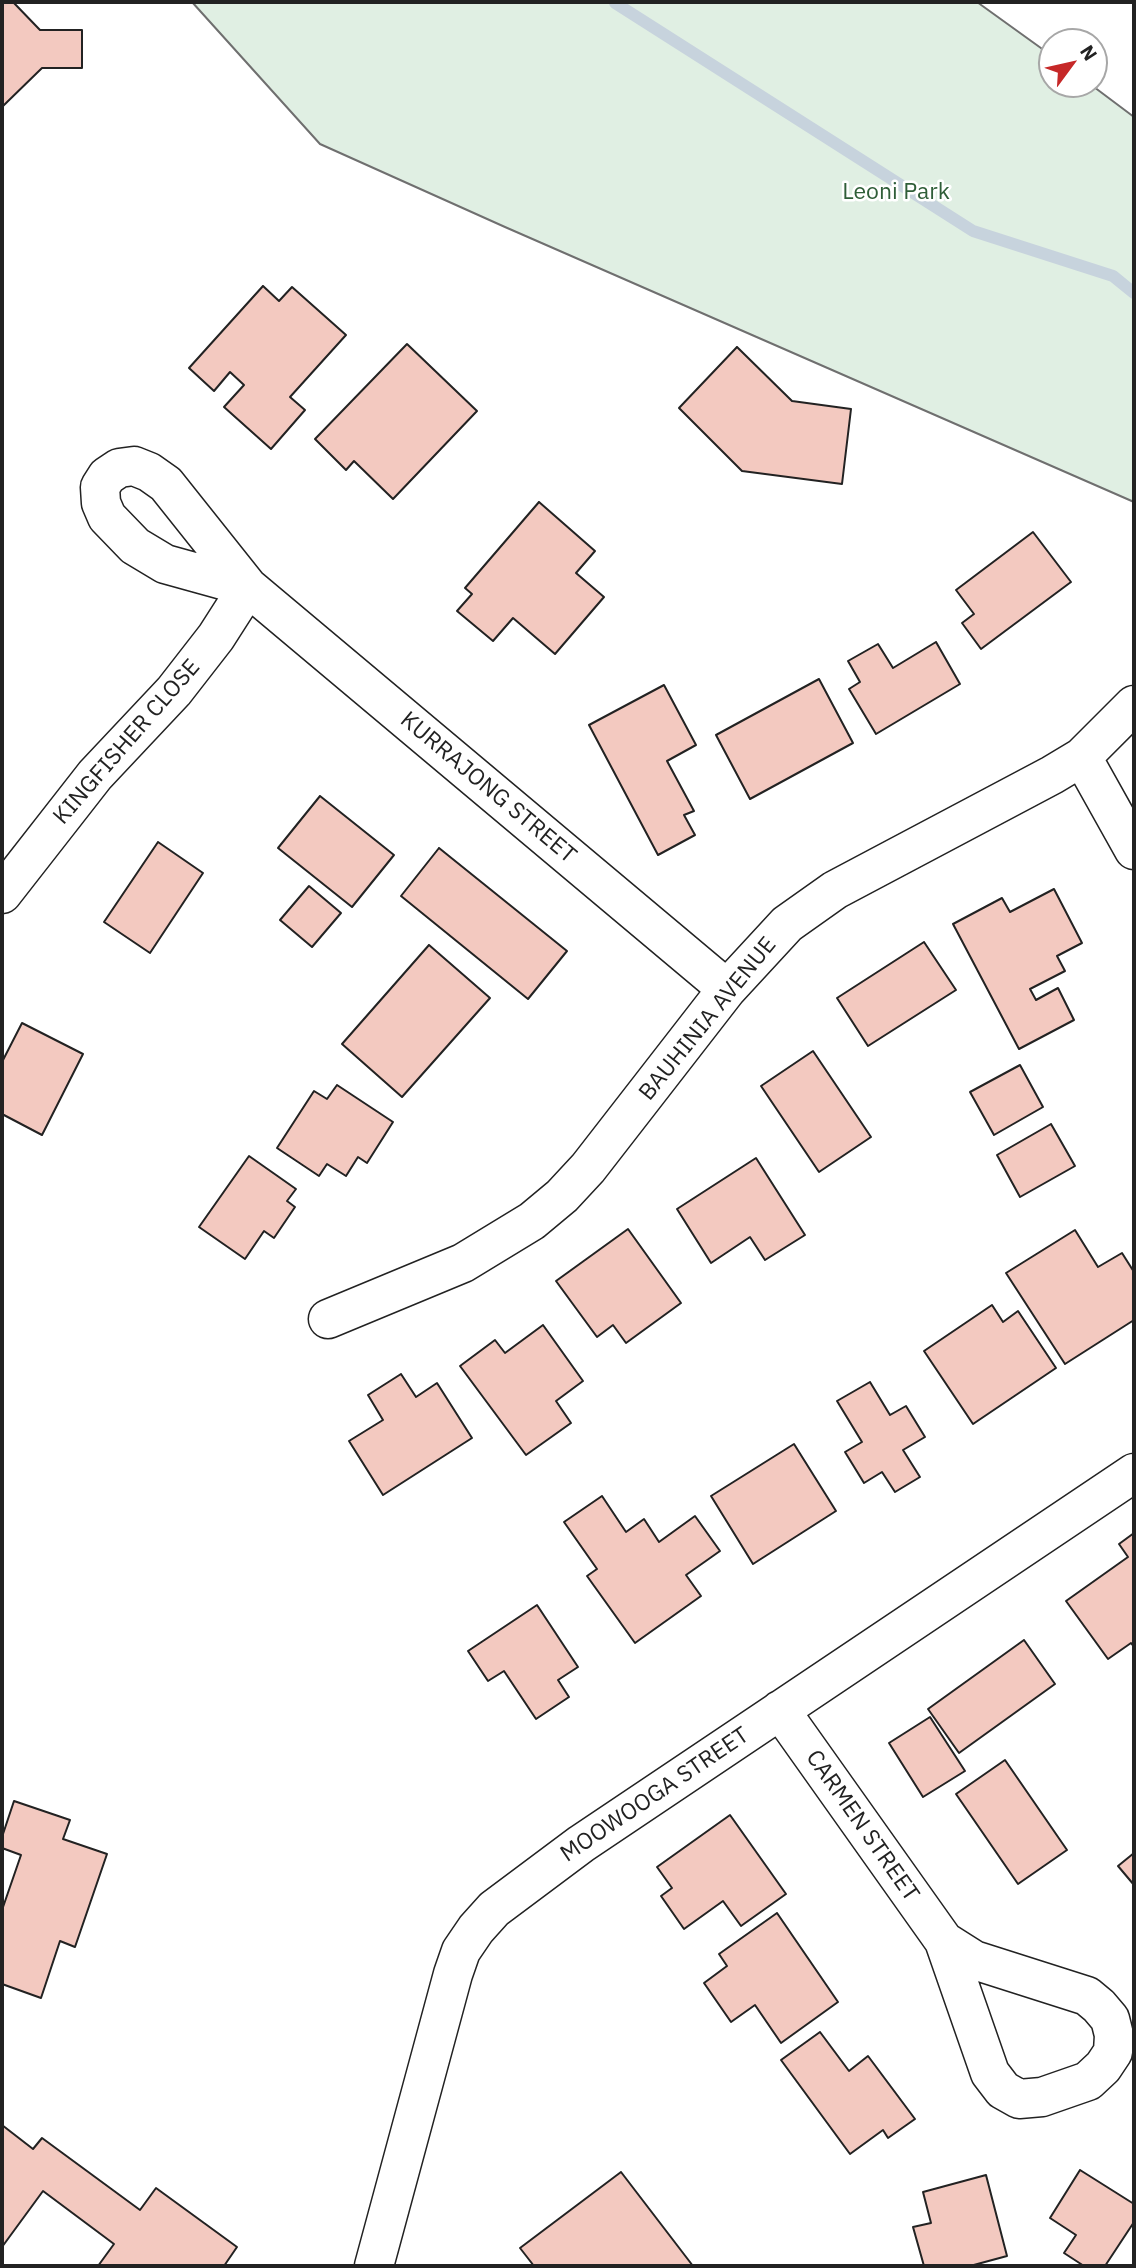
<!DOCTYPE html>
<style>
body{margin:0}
#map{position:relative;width:1136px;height:2268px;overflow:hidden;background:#fff;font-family:"IBM Plex Sans",sans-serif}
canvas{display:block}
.frame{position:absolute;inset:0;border:4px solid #222;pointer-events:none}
.north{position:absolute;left:1038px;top:28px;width:70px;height:70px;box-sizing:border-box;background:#fff;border:2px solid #a7a7a7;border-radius:50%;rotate:57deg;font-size:19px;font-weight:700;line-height:28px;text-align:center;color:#222}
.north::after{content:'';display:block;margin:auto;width:24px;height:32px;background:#c62828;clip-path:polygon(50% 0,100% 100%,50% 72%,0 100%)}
</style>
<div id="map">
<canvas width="1136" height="2268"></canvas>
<div class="frame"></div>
<div class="north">N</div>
</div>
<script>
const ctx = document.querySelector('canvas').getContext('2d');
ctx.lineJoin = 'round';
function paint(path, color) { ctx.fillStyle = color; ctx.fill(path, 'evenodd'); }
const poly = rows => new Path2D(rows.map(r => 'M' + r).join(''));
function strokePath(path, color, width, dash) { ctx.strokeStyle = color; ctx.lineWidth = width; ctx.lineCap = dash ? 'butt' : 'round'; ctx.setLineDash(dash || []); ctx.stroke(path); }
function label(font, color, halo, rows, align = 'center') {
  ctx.font = font + ' "IBM Plex Sans",sans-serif'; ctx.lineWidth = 5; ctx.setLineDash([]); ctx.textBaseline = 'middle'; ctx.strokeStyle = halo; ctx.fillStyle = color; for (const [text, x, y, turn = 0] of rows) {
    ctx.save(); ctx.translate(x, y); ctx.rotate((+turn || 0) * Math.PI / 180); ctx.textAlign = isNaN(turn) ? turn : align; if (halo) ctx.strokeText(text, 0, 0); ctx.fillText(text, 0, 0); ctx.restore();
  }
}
const green = poly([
 [192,2,977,2,1052,56,1052,84,1090,84,1134,117,1134,502,505,227,320,144,192,2]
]);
paint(green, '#e0efe3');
strokePath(green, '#6f6f6f', 2);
strokePath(poly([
 [615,3,973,231,1113,276,1134,293]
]), '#c7d3dd', 12);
const building = poly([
 [2,2,13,2,40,30,82,30,82,68,42,68,2,107,2,2],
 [263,286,279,301,292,287,346,335,290,397,305,410,271,449,224,407,244,385,230,372,214,391,189,368,263,286],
 [407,344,477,411,393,499,354,461,346,470,315,439,407,344],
 [737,347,792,401,851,409,842,484,742,471,679,408,737,347],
 [539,502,595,551,576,573,604,597,555,654,513,618,493,641,457,611,472,594,465,588,539,502],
 [1033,532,1071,582,981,649,962,623,974,614,956,590,1033,532],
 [936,642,960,684,876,734,849,689,860,682,848,661,878,644,893,668,936,642],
 [819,679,853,743,750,799,716,735,819,679],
 [664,685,696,745,667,761,694,811,684,815,695,835,658,855,589,725,664,685],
 [320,796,394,855,352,907,278,848,320,796],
 [158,842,203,873,150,953,104,922,158,842],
 [439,848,567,951,528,999,401,896,439,848],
 [309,886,341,913,312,947,280,920,309,886],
 [1054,889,1082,943,1057,956,1065,971,1030,989,1036,1000,1058,988,1074,1020,1019,1049,953,924,1002,898,1010,912,1054,889],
 [924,942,956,990,868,1046,837,998,924,942],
 [429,945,490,998,402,1097,342,1044,429,945],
 [22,1023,83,1054,42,1135,2,1114,2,1062,22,1023],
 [813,1051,871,1137,819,1172,761,1086,813,1051],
 [1020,1065,1043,1107,994,1135,970,1092,1020,1065],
 [337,1085,393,1122,367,1163,358,1157,346,1176,327,1164,319,1176,277,1148,314,1091,327,1099,337,1085],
 [1051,1124,1075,1166,1020,1197,997,1155,1051,1124],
 [249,1156,296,1189,287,1201,295,1207,274,1238,264,1231,245,1259,199,1227,249,1156],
 [756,1158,805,1235,765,1260,750,1237,711,1263,677,1209,756,1158],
 [628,1229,681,1303,626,1343,613,1325,597,1337,556,1281,628,1229],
 [1075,1230,1098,1267,1122,1253,1134,1272,1134,1320,1065,1364,1006,1273,1075,1230],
 [992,1305,1003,1322,1018,1311,1056,1368,973,1424,924,1351,992,1305],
 [543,1325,583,1381,556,1401,571,1423,526,1455,460,1366,495,1340,505,1353,543,1325],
 [401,1374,416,1397,437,1383,472,1438,383,1495,349,1441,383,1420,368,1395,401,1374],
 [870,1382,890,1415,906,1406,925,1437,903,1450,920,1477,895,1492,882,1472,864,1483,845,1452,862,1442,837,1401,870,1382],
 [794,1444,836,1511,753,1564,711,1496,794,1444],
 [602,1496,626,1532,644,1519,659,1542,695,1516,720,1551,686,1575,701,1596,635,1643,587,1576,597,1569,564,1522,602,1496],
 [1134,1533,1134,1647,1131,1643,1108,1659,1066,1601,1128,1557,1119,1544,1134,1533],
 [537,1605,578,1667,558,1680,569,1697,536,1719,504,1671,488,1681,468,1651,537,1605],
 [1024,1640,1055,1684,959,1753,928,1709,1024,1640],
 [930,1717,965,1771,923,1797,889,1743,930,1717],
 [1005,1760,1067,1850,1018,1884,956,1794,1005,1760],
 [14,1801,70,1820,63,1839,107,1854,75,1947,60,1941,41,1998,2,1984,2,1910,21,1855,2,1848,2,1837,14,1801],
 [730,1815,786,1894,741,1926,723,1901,684,1929,661,1896,672,1888,657,1867,730,1815],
 [1134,1853,1134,1885,1118,1866,1134,1853],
 [777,1913,838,2002,781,2043,755,2005,731,2022,704,1983,727,1966,719,1954,777,1913],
 [820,2032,849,2071,868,2056,915,2119,888,2138,883,2130,850,2154,781,2060,820,2032],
 [2,2125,33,2149,42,2138,140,2210,156,2188,237,2247,224,2266,98,2266,114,2244,43,2191,2,2247,2,2125],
 [1080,2170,1134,2204,1134,2222,1105,2266,1084,2266,1064,2253,1076,2235,1050,2218,1080,2170],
 [621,2172,693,2266,534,2266,520,2248,621,2172],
 [986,2175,1007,2256,970,2266,924,2266,913,2227,931,2223,923,2192,986,2175]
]);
paint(building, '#f3c9c0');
strokePath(building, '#222', 2);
const minor = poly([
 [248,587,165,564,135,546,107,517,101,503,100,487,107,476,119,468,134,466,149,472,166,484,248,587,727,989],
 [1082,757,1134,850],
 [2,894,95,775,174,691,216,637,248,587],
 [328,1319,463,1263,532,1221,562,1196,588,1168,727,989,787,924,835,890,1052,775,1082,757,1134,705],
 [780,1710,944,1941,990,2073,1003,2090,1019,2099,1042,2097,1088,2081,1103,2067,1113,2052,1114,2035,1110,2019,1099,2006,1087,1996,974,1960,944,1941],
 [374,2266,453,1974,461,1951,476,1929,494,1909,581,1844,1134,1473]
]);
strokePath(minor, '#222', 41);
strokePath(minor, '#fff', 38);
label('23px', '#2f5e38', '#fff', [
 ["Leoni Park",896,192]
]);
label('23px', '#222', '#fff', [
 ["KINGFISHER CLOSE",127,742,-49],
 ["KURRAJONG STREET",488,788,40],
 ["BAUHINIA AVENUE",708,1019,-51],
 ["MOOWOOGA STREET",655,1795,-34],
 ["CARMEN STREET",862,1826,55]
]);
</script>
